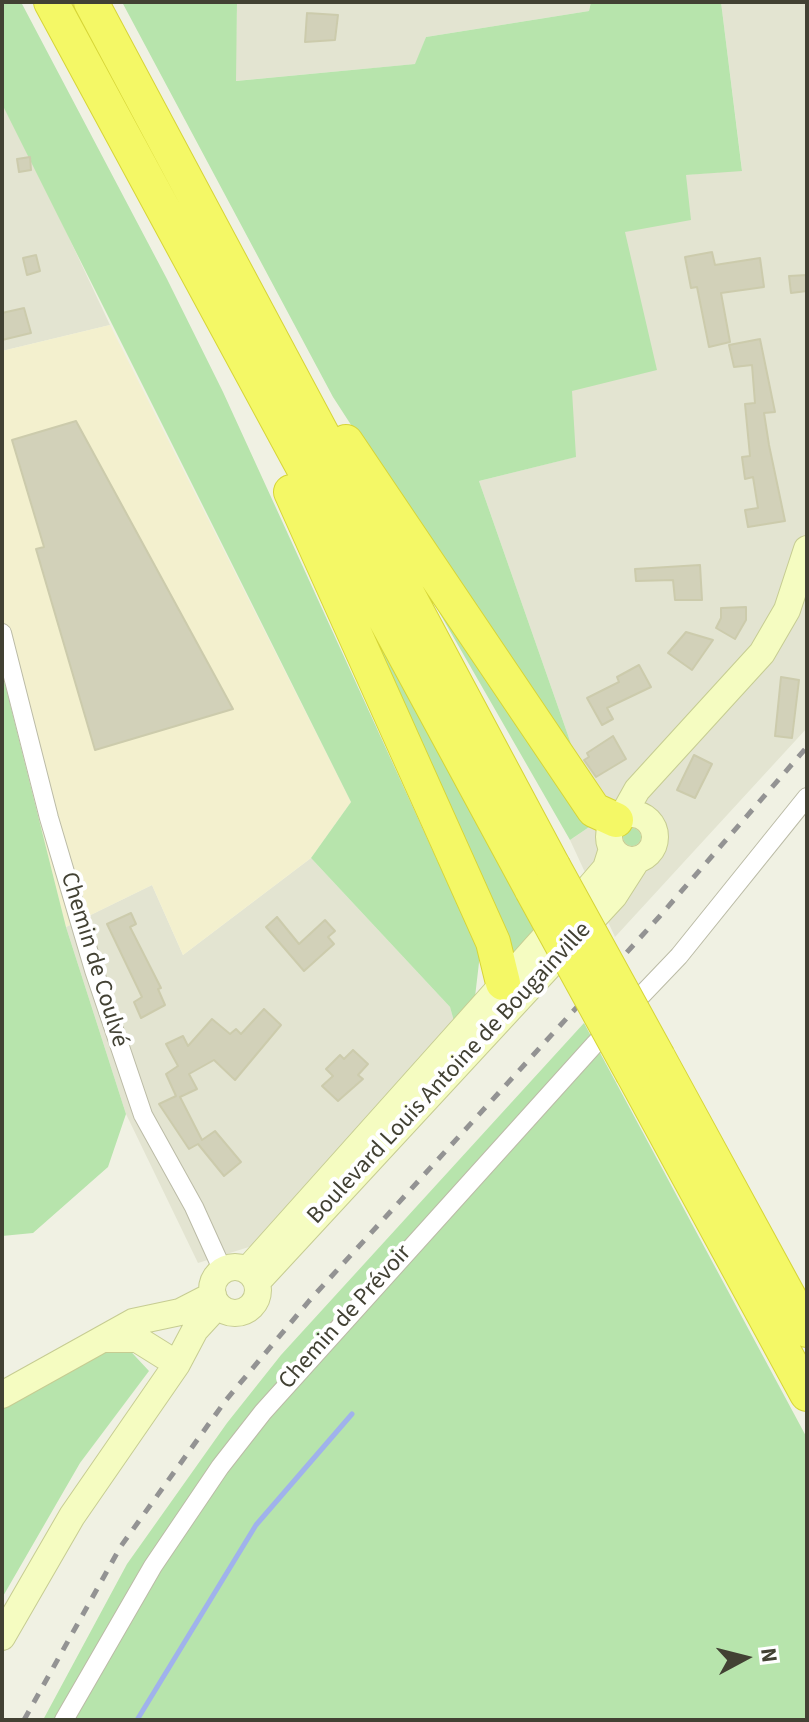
<!DOCTYPE html>
<meta charset="utf-8">
<style>
body{margin:0}
#map{position:relative;width:809px;height:1722px;overflow:hidden;background:#f0f1e3;font-family:"Source Sans 3",sans-serif}
canvas{display:block}
.frame{position:absolute;inset:0;border:4px solid #424133;pointer-events:none}
.north{position:absolute;left:705px;top:1618px;width:80px;height:80px;-webkit-text-stroke:6px #fff;paint-order:stroke;rotate:83deg;font-size:22px;font-weight:700;line-height:32px;text-align:center;color:#424133}
.north::after{content:'';display:block;margin:auto;width:28px;height:36px;background:#424133;clip-path:polygon(50% 0,100% 100%,50% 72%,0 100%)}
</style>
<div id="map">
<canvas width="809" height="1722"></canvas>
<div class="frame"></div>
<div class="north">N</div>
</div>
<script>
const ctx = document.querySelector('canvas').getContext('2d');
ctx.lineJoin = 'round';
function paint(path, color) { ctx.fillStyle = color; ctx.fill(path, 'evenodd'); }
const poly = rows => new Path2D(rows.map(r => 'M' + r).join(''));
function strokePath(path, color, width, dash) { ctx.strokeStyle = color; ctx.lineWidth = width; ctx.lineCap = dash ? 'butt' : 'round'; ctx.setLineDash(dash || []); ctx.stroke(path); }
function label(font, color, halo, rows, align = 'center') {
  ctx.font = font + ' "Source Sans 3",sans-serif'; ctx.lineWidth = 8; ctx.setLineDash([]); ctx.textBaseline = 'middle'; ctx.strokeStyle = halo; ctx.fillStyle = color; for (const [text, x, y, turn = 0] of rows) {
    ctx.save(); ctx.translate(x, y); ctx.rotate((+turn || 0) * Math.PI / 180); ctx.textAlign = isNaN(turn) ? turn : align; if (halo) ctx.strokeText(text, 0, 0); ctx.fillText(text, 0, 0); ctx.restore();
  }
}
paint(poly([
 [237,2,591,2,589,11,426,37,416,64,235,81],
 [721,2,807,2,807,728,615,937,570,840,598,821,479,481,575,457,571,391,625,232,686,175,742,170],
 [2,104,31,157,110,325,2,351],
 [311,858,450,1007,455,1025,252,1246,198,1263,126,1114,66,927,152,885,183,955]
]), '#e3e4d1');
paint(poly([
 [110,325,351,802,311,858,183,955,152,885,66,927,2,672,2,351]
]), '#f3f0ce');
paint(poly([
 [2,2,21,2,167,279,223,392,480,954,475,997,455,1025,450,1007,311,858,351,802,2,104],
 [122,2,237,2,236,81,415,64,426,37,589,11,591,2,721,2,742,171,686,175,691,220,625,232,657,370,572,391,576,457,479,481,598,821,570,840,431,598,395,493,333,397],
 [343,572,538,937,523,951,508,952],
 [2,672,66,927,126,1114,108,1167,33,1233,2,1236],
 '623 837a9 9 0 1 1 18 0a9 9 0 1 1-18 0Z',
 [584,1023,807,1438,807,1720,43,1720,127,1564,227,1423,281,1355],
 [122,1342,149,1371,80,1463,2,1598,2,1405]
]), '#b7e4ac');
strokePath(poly([
 [137,1720,256,1525,352,1414]
]), '#a0b2ec', 5);
const building = poly([
 [307,13,338,15,335,40,305,42,307,13],
 [30,157,31,170,19,172,17,159,30,157],
 [712,252,715,265,760,258,764,287,721,293,730,342,709,347,697,287,691,288,685,257,712,252],
 [36,255,40,271,27,275,23,258,36,255],
 [807,275,807,291,791,293,789,276,807,275],
 [24,308,31,333,2,340,2,313,24,308],
 [760,339,775,412,764,413,769,445,785,521,748,527,745,510,758,508,753,477,745,479,742,457,750,456,745,404,755,403,752,365,734,367,729,345,760,339],
 [76,421,233,709,95,750,36,549,44,547,12,440,76,421],
 [700,565,702,600,675,600,673,580,636,581,635,569,700,565],
 [746,607,746,620,735,639,716,628,721,618,721,608,746,607],
 [686,632,713,640,692,670,668,653,686,632],
 [639,665,651,687,607,708,613,719,602,725,587,698,619,682,617,677,639,665],
 [781,677,799,680,792,738,775,736,781,677],
 [613,736,626,759,596,777,584,760,589,757,587,753,613,736],
 [694,755,712,764,695,798,677,790,694,755],
 [131,913,136,924,130,927,161,988,158,989,165,1005,141,1018,134,1002,142,997,107,924,131,913],
 [277,917,299,944,325,920,335,931,328,937,334,944,304,971,266,927,277,917],
 [264,1009,281,1025,235,1080,214,1060,189,1074,197,1089,180,1097,202,1140,215,1131,241,1162,224,1176,198,1144,189,1149,159,1104,176,1096,166,1074,178,1066,166,1044,183,1036,188,1046,212,1019,230,1034,236,1029,241,1034,264,1009],
 [353,1050,368,1064,358,1075,363,1079,338,1101,322,1086,333,1076,326,1069,340,1055,344,1059,353,1050]
]);
paint(building, '#d2d1b9');
strokePath(building, '#cccbac', 2);
const street = poly([
 [2,633,49,818,94,970,143,1115,194,1207,223,1271],
 [64,1720,153,1566,220,1467,263,1412,594,1045,679,956,807,797]
]);
const secondary = poly([
 '609 837a23 23 0 1 1 46 0a23 23 0 1 1-46 0Z',
 [623,815,637,790,762,653,787,610,807,549],
 '212 1290a23 23 0 1 1 46 0a23 23 0 1 1-46 0Z',
 [249,1268,588,889,606,868,612,849],
 [257,1282,614,896,637,860],
 [107,1339,137,1339,177,1364],
 [2,1395,133,1322,180,1312,213,1295],
 [2,1637,72,1516,177,1364,195,1330,218,1305]
]);
const highway = poly([
 [51,2,532,890],
 [91,2,553,866],
 [346,442,594,810,616,820],
 [291,492,493,942,503,983],
 [658,1057,807,1330],
 [633,1074,807,1394]
]);
strokePath(street, '#bbbba6', 20);
strokePath(secondary, '#c6cc92', 28);
strokePath(highway, '#d6d537', 36);
strokePath(street, '#fff', 18);
strokePath(secondary, '#f5fcc1', 26);
strokePath(highway, '#f4f866', 34);
strokePath(poly([
 [24,1720,121,1546,226,1400,309,1301,659,917,807,747]
]), '#939393', 5, [10, 10]);
const highwayBridge = poly([
 [553,866,658,1057],
 [532,890,633,1074]
]);
strokePath(highwayBridge, '#d6d537', 36, []);
strokePath(highwayBridge, '#f4f866', 34);
label('24px', '#424133', '#fff', [
 ["Chemin de Coulvé",93,960,73],
 ["Boulevard Louis Antoine de Bougainville",450,1074,-47],
 ["Chemin de Prévoir",346,1318,-48]
]);
</script>
